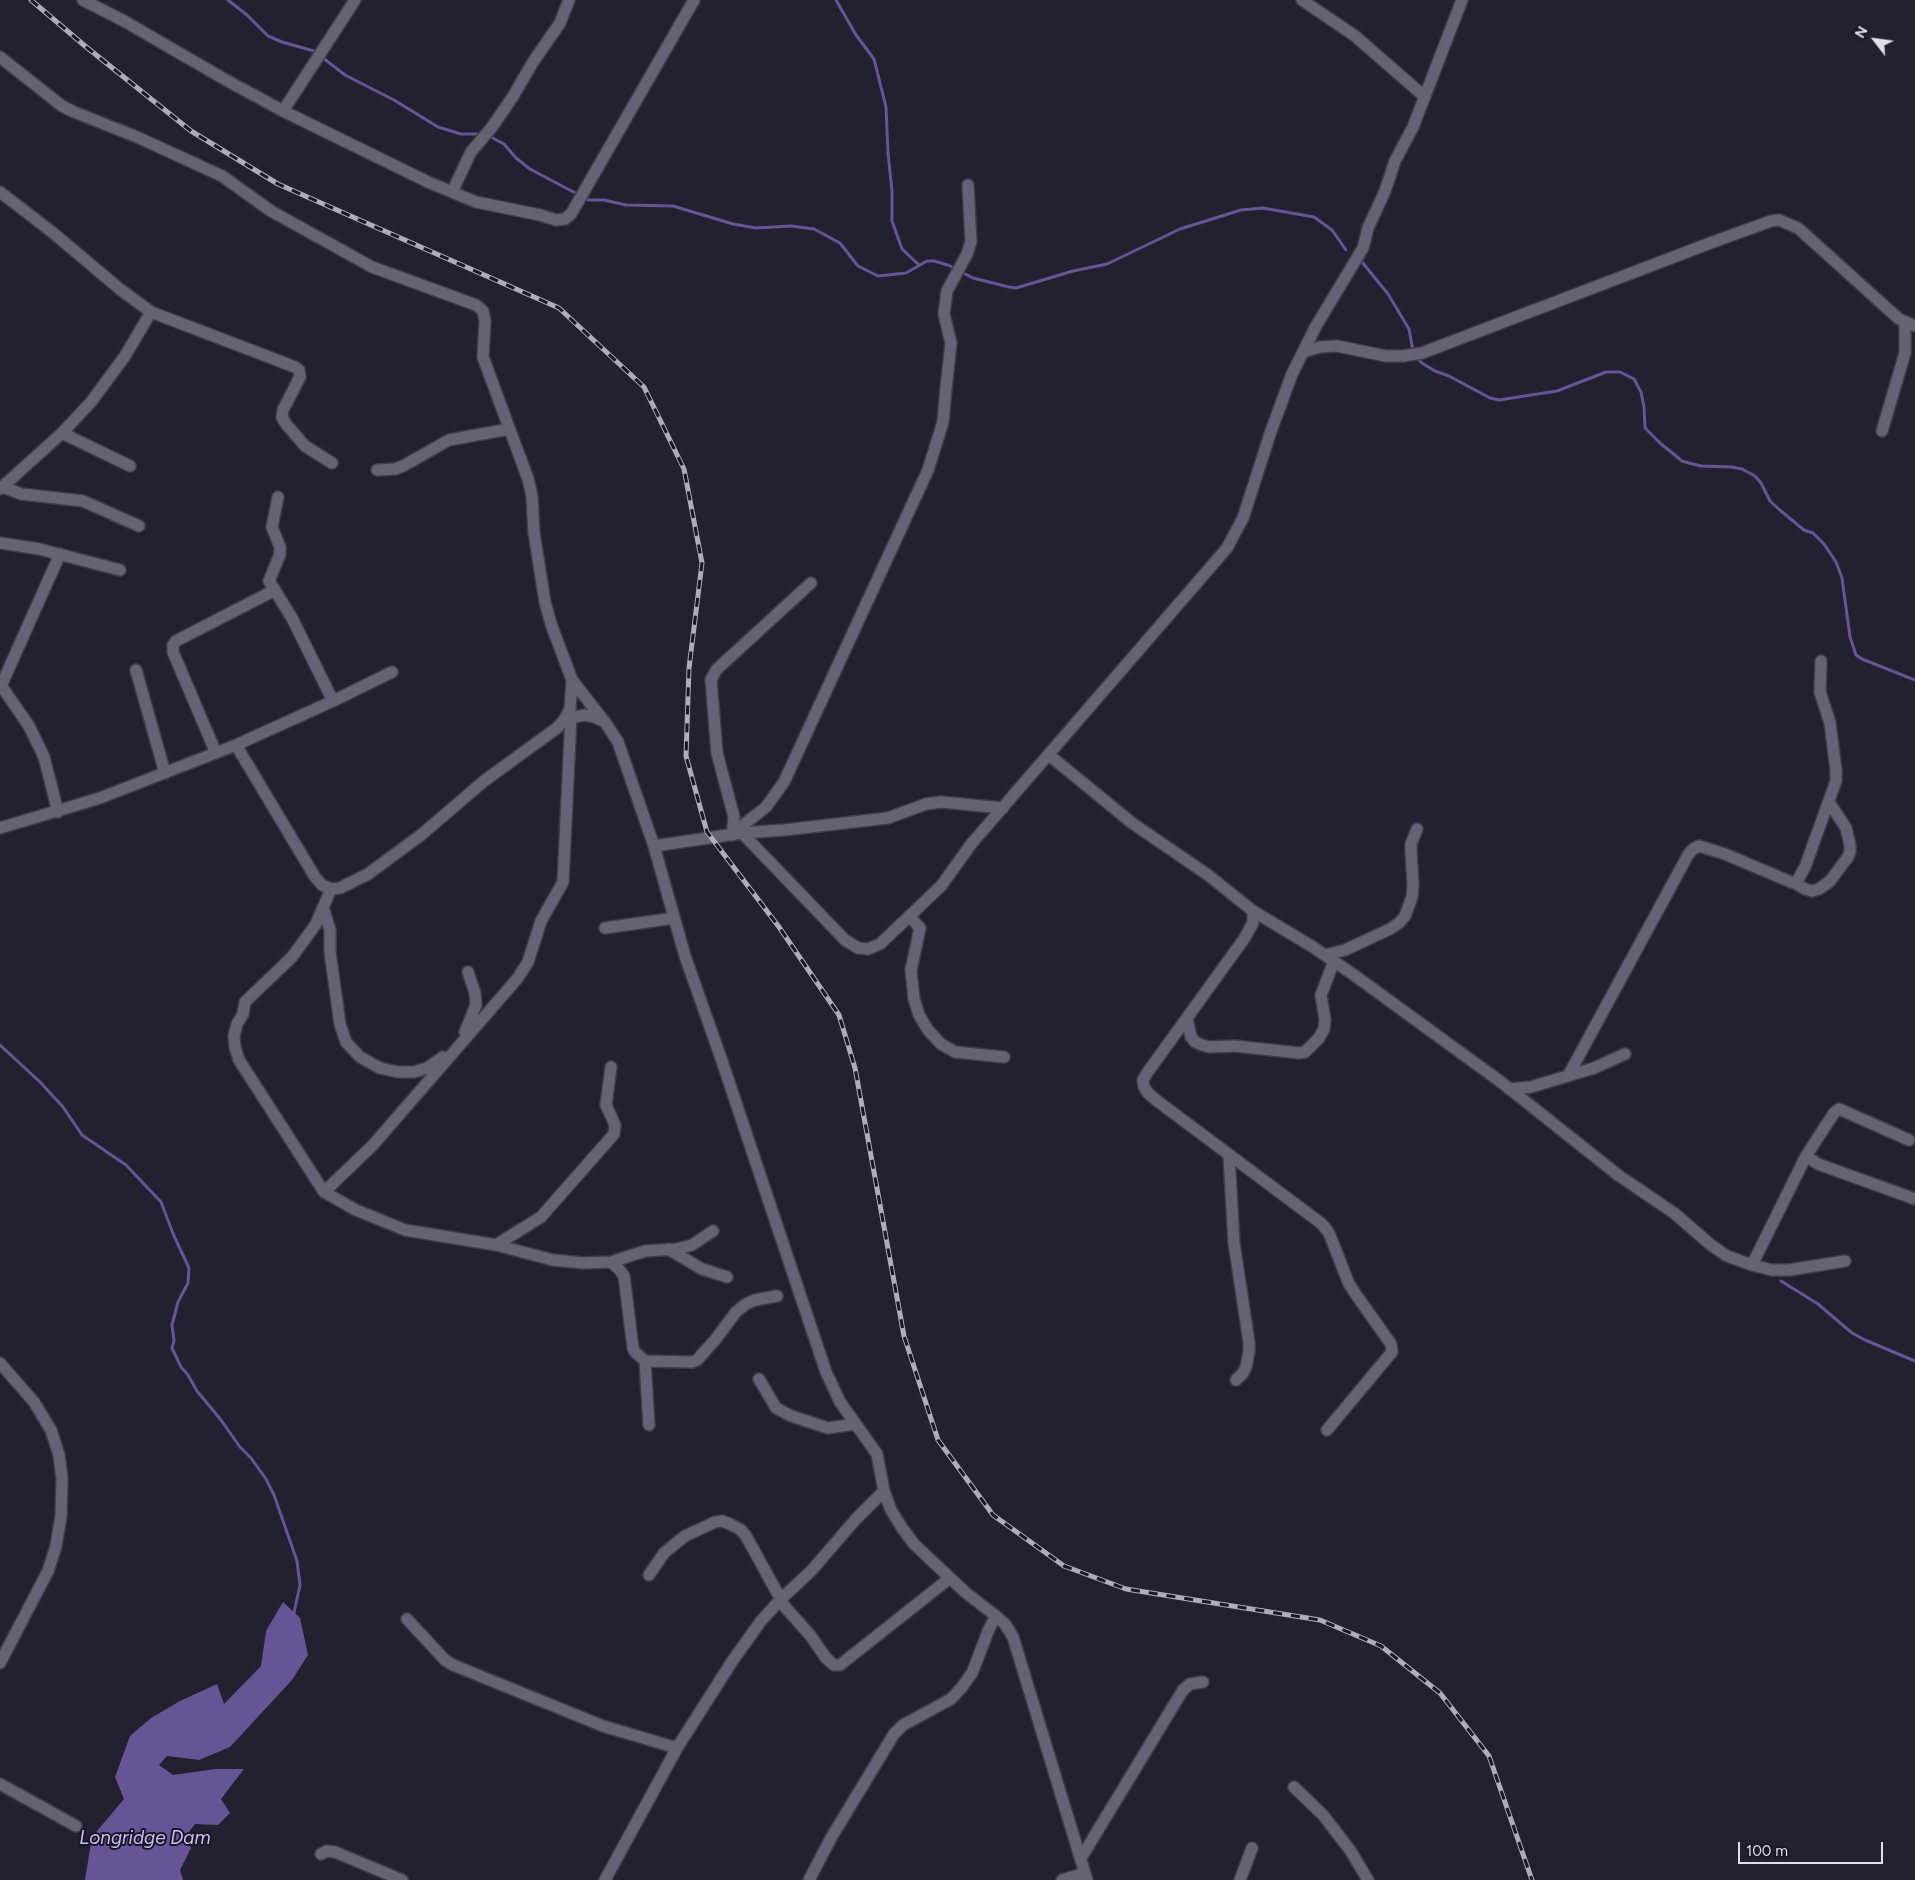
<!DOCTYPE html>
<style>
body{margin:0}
#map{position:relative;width:1915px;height:1880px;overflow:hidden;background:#23202f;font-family:Figtree,sans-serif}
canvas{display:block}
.north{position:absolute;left:1850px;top:15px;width:50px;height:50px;-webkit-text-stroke:4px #1a1725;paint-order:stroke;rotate:300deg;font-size:14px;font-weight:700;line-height:20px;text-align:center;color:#e0dee8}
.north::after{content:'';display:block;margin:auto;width:18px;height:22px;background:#e0dee8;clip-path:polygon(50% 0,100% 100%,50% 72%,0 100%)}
.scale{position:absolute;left:1738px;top:1842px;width:145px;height:22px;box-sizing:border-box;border:2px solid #e0dee8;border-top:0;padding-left:6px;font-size:15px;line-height:18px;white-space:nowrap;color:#e0dee8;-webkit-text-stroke:4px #1a1725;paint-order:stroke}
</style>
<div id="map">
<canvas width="1915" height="1880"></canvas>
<div class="north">N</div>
<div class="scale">100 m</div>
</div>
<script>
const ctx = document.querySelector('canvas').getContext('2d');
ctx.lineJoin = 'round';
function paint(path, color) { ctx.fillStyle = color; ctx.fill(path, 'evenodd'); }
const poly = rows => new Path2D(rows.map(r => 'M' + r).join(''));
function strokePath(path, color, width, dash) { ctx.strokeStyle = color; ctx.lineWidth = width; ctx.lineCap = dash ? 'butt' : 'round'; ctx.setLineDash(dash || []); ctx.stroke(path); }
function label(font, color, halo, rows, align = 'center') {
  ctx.font = font + ' Figtree,sans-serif'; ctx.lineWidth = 4; ctx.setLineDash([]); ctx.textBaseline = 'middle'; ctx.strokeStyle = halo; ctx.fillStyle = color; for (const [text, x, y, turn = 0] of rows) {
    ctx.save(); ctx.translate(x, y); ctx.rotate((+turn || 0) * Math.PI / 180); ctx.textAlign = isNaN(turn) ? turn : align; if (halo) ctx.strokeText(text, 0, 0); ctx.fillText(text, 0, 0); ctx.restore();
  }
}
paint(poly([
 [283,1602,300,1618,308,1655,292,1680,230,1747,199,1760,167,1756,159,1765,173,1775,215,1769,244,1769,221,1799,230,1813,218,1825,195,1824,185,1837,191,1848,180,1870,183,1880,85,1880,92,1837,124,1799,115,1777,130,1736,151,1718,180,1701,217,1684,224,1704,261,1666,266,1631]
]), '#655596');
strokePath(poly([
 [228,0,247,15,268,36,282,42,314,51,345,75,394,100,438,127,461,134,483,134],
 [836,0,856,35,874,59,886,107,888,153,892,191,892,221,902,249,919,265],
 [489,136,504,144,516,158,530,169,579,195],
 [584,198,589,200,604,200,626,205,673,206,733,224,756,228,791,226,806,228,814,229,840,243,858,266,878,276,906,273,927,261,934,261,948,265,973,278,1009,287,1016,288,1073,271,1107,264,1180,229,1241,210,1263,208,1314,217,1332,230,1346,250],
 [1362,262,1388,294,1409,329,1413,351],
 [1415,356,1422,363,1435,371,1449,376,1490,398,1499,400,1557,391,1606,372,1620,372,1634,379,1641,392,1644,407,1645,428,1660,443,1682,461,1689,463,1701,466,1732,467,1742,469,1755,476,1761,483,1770,501,1781,511,1804,530,1813,533,1824,544,1836,562,1842,578,1850,637,1856,655,1862,659,1915,680],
 [0,1045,40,1082,63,1107,82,1135,126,1165,161,1202,174,1236,189,1268,188,1283,178,1302,172,1325,174,1341,172,1348,181,1367,188,1375,197,1391,221,1420,240,1447,251,1458,266,1479,274,1495,297,1561,300,1585,293,1617],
 [1781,1281,1818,1304,1852,1333,1865,1340,1915,1361]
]), '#655596', 3);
const minor = poly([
 [83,0,124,21,226,80,283,111,428,182,476,202,540,215,556,220,565,219,571,214,694,0],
 [1302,0,1355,36,1425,97],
 [0,57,62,106,74,112,137,137,222,176,271,211,372,267,476,305,483,311,485,321,483,357,528,479,532,496,534,533,545,602,551,624,572,680,604,721],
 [283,111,355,0],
 [0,192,52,232,121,290,151,312,125,356,91,402,62,433,0,489],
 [452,192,471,152,492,127,512,98,533,62,560,23,569,0],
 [151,312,295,367,299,370,300,377,283,410,282,417,286,424,305,446,332,463],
 [1303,352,1320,347,1337,346,1386,356,1403,356,1422,353,1713,242,1771,221,1779,220,1798,228,1899,319,1915,326],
 [1882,431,1905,353,1905,323],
 [62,433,130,466],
 [377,470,395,469,403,466,449,440,509,429],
 [3,487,21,494,83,501,139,526],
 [0,543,39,549,120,570],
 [136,670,165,773],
 [0,684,29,726,44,757,58,812],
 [1,686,60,554],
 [333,701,392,672],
 [565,719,570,709,572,680],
 [236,745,315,877,322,885,331,889,340,888,368,874,421,835,484,781,557,728,565,719,584,715,594,717,605,722,618,742,654,846,685,956,722,1061,826,1372,840,1402,877,1454,884,1491,891,1510,902,1528,914,1544,965,1592,996,1616,1005,1624,1013,1637,1087,1880],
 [216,753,173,652,173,645,176,641,275,590],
 [1049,755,1132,823,1208,875,1253,911,1313,947,1354,975,1501,1082,1618,1175,1674,1213,1711,1245,1727,1256,1752,1265,1772,1270,1789,1270,1845,1261],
 [0,828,100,798,236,745,333,701,292,618,269,581,280,554,280,547,272,527,278,497],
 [733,833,766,807,784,782,928,470,943,422,946,388,951,343,944,314,947,291,967,254,971,242,968,185],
 [742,833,845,940,858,948,868,949,880,944,941,886,972,843,1227,548,1243,518,1271,431,1292,374,1316,326,1363,248,1368,228,1385,191,1395,161,1413,127,1462,0],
 [732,835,734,817,717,753,711,680,716,670,811,583],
 [654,846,742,833,784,830,888,818,926,804,941,802,1003,808],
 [1795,883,1799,878,1805,867,1836,781,1836,770,1830,723,1820,692,1821,661],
 [331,889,316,924,292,957,245,1002,243,1014,237,1024,234,1036,235,1047,239,1060,324,1192,356,1210,405,1230,496,1245,553,1260,583,1263,611,1262,645,1251,677,1249,692,1245,713,1231],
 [323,907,330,930,330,952,340,1024,346,1042,360,1057,380,1068,398,1072,414,1072,427,1068,443,1057],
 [1253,911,1253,923,1244,939,1147,1073,1143,1080,1144,1087,1148,1093,1156,1100,1322,1224,1329,1233,1349,1284,1357,1296,1391,1344,1392,1352,1327,1430],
 [909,916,920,928,911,970,914,999,919,1015,928,1030,941,1044,955,1052,1004,1057],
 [605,928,674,918],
 [1325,955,1345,950,1390,929,1399,923,1405,916,1412,897,1413,885,1411,851,1411,844,1417,829],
 [1187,1018,1191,1037,1195,1042,1202,1045,1210,1047,1235,1046,1299,1053,1305,1052,1319,1038,1324,1029,1325,1020,1321,995,1334,961],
 [465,1032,476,1005,475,993,468,972],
 [1568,1076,1688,855,1693,849,1699,846,1725,854,1791,882,1795,883,1805,889,1812,891,1819,889,1830,881,1848,857,1850,852,1850,845,1846,828,1829,802],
 [1509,1089,1531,1087,1594,1068,1625,1054],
 [1229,1156,1234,1243,1249,1342,1249,1352,1246,1367,1243,1373,1236,1380],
 [1806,1156,1834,1113,1839,1109,1909,1140],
 [324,1192,373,1145,517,979,528,962,541,921,563,882,571,717],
 [496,1245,541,1217,614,1134,615,1125,606,1105,611,1067],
 [668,1249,702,1269,727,1277],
 [611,1262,619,1269,624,1276,633,1348,635,1352,645,1361,649,1425],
 [1752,1265,1806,1156,1818,1164,1915,1199],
 [645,1361,692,1362,697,1360,715,1340,736,1312,746,1304,755,1300,777,1296],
 [0,1363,34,1402,51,1430,59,1455,62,1479,61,1516,56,1546,48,1571,0,1663],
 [759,1379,776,1408,791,1416,828,1428,855,1424],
 [649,1575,664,1553,685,1536,715,1522,722,1521,730,1524,741,1530,746,1536,785,1607,810,1635,826,1658,834,1665,840,1665,950,1578],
 [407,1619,445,1660,453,1665,603,1726,677,1748],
 [0,1784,76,1826],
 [1294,1787,1323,1815,1350,1850,1368,1880],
 [321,1854,327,1851,335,1852,402,1880],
 [1081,1858,1183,1690,1190,1684,1203,1682],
 [605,1880,677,1748,733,1660,761,1621,781,1599,812,1570,856,1519,884,1491],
 [809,1880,831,1838,894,1734,903,1725,951,1699,962,1687,972,1673,989,1629,996,1616],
 [1062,1880,1085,1873],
 [1240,1880,1252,1848]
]);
strokePath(minor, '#403d49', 14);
strokePath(minor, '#656273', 11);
const rail = poly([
 [31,0,85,46,191,131,278,184,559,308,644,387,684,469,702,563,689,668,686,756,707,832,779,927,839,1015,855,1068,904,1336,938,1440,993,1515,1064,1566,1126,1589,1320,1620,1381,1646,1440,1693,1489,1756,1532,1880]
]);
strokePath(rail, '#aeacb8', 5);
strokePath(rail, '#1a1725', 3, [9]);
label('italic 19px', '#c9bef7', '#1a1725', [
 ["Longridge Dam",145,1838]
]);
</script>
